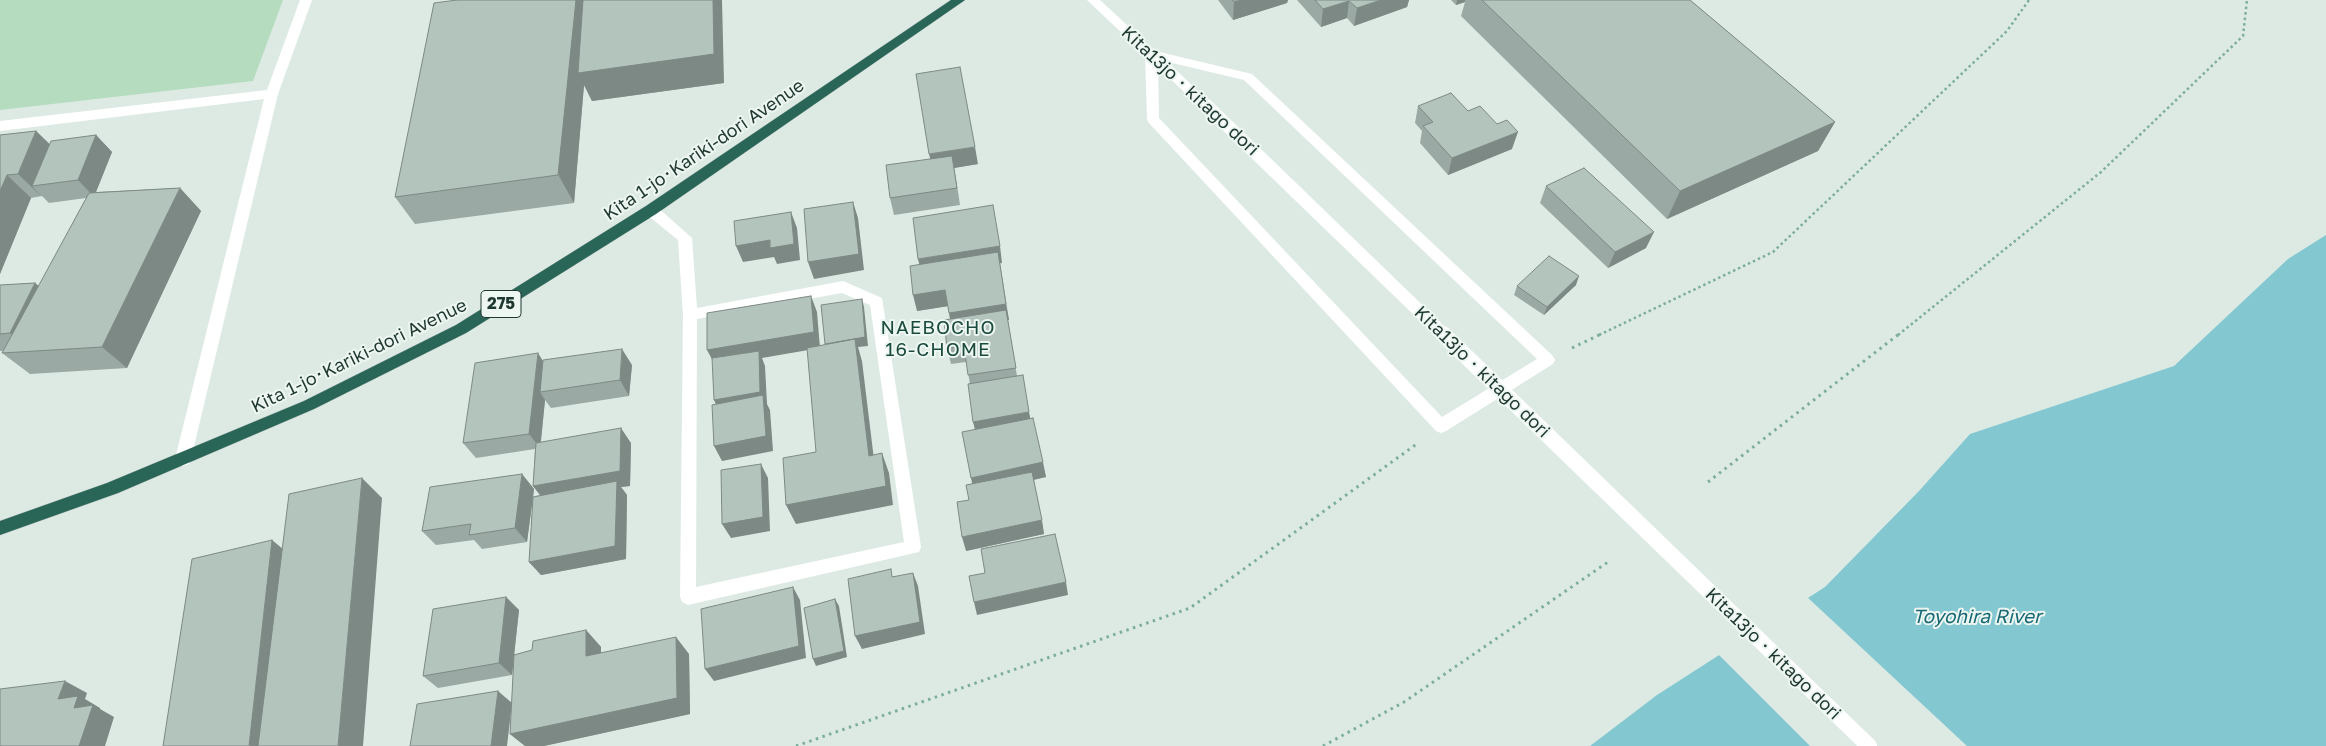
<!DOCTYPE html>
<meta charset="utf-8">
<style>
body{margin:0}
canvas{display:block;background:#ddeae4}
</style>
<canvas width="2326" height="746"></canvas>
<script>
const ctx = document.querySelector('canvas').getContext('2d');
ctx.lineJoin = 'round';
function paint(path, color) { ctx.fillStyle = color; ctx.fill(path, 'evenodd'); }
const poly = rows => new Path2D(rows.map(r => 'M' + r).join(''));
function strokePath(path, color, width, dash) { ctx.strokeStyle = color; ctx.lineWidth = width; ctx.lineCap = dash ? 'butt' : 'round'; ctx.setLineDash(dash || []); ctx.stroke(path); }
function label(font, color, halo, rows, align = 'center') {
  ctx.font = font + ' "Golos Text",sans-serif'; ctx.lineWidth = 4; ctx.setLineDash([]); ctx.textBaseline = 'middle'; ctx.strokeStyle = halo; ctx.fillStyle = color; for (const [text, x, y, turn = 0] of rows) {
    ctx.save(); ctx.translate(x, y); ctx.rotate((+turn || 0) * Math.PI / 180); ctx.textAlign = isNaN(turn) ? turn : align; if (halo) ctx.strokeText(text, 0, 0); ctx.fillText(text, 0, 0); ctx.restore();
  }
}
paint(poly([
 [0,0,283,0,253,81,0,110]
]), '#b5dcbf');
paint(poly([
 [2326,235,2326,746,1590,746,1657,695,1825,587,1919,491,1970,434,2174,366,2288,259]
]), '#83c7d1');
paint(poly([
 [1806,596,1967,746,1810,746,1717,653]
]), '#ddeae4');
const highway = poly([
 [951,0,965,0,656,214,466,333,314,409,118,493,0,535,0,521,107,483,304,401,456,325,646,206,951,0]
]);
strokePath(highway, '#bcc4c1', 1);
strokePath(poly([
 [1599,335,1773,252,2007,31,2029,0],
 [1898,335,2101,172,2243,36,2247,0]
]), '#7dae9d', 2.5, [2.5, 3]);
strokePath(poly([
 [1572,348,1601,334],
 [1708,482,1899,334],
 [796,746,1190,608,1418,443],
 [1323,746,1404,702,1608,562]
]), '#7dae9d', 3, [2.5, 4.5]);
paint(poly([
 [300,0,312,0,278,94,191,459,189,464,183,466,177,464,175,459,264,99,0,131,0,121,267,90,300,0],
 [1087,0,1100,0,1155,51,1252,74,1553,356,1555,360,1553,364,1446,431,1441,433,1436,431,1148,122,1147,119,1145,55,1087,0],
 [1168,62,1244,80,1537,359,1442,417,1159,118,1158,67,1201,108,1211,108,1212,105,1168,62],
 [651,205,656,206,692,238,697,308,843,281,882,298,921,547,919,552,688,605,682,602,680,597,683,315,678,240,646,214,644,210,646,206,651,205],
 [842,293,870,305,904,542,696,587,697,319,842,293]
]), '#fff');
paint(highway, '#2a6658');
strokePath(poly([
 [1206,105,1444,335]
]), '#fff', 13);
strokePath(poly([
 [1443,334,1869,746]
]), '#fff', 16);
paint(poly([
 [457,0,724,83,592,101,584,85,574,203,415,224,395,197],
 [1218,0,1288,0,1287,3,1233,20],
 [1297,0,1409,0,1407,7,1354,26,1347,18,1321,27],
 [1451,0,1690,0,1835,122,1818,151,1667,219,1461,16,1465,2,1456,5],
 [1418,106,1468,111,1497,124,1512,149,1448,175,1420,143,1422,131,1415,123],
 [36,131,50,144,96,135,112,152,96,192,180,188,201,211,127,368,30,374,2,353,4,351,0,351,0,285,35,283,39,286,86,198,49,203,42,196,31,198,0,274,0,135],
 [930,159,978,164,954,168,960,205,894,215,890,198],
 [1546,186,1646,248,1608,268,1540,203],
 [918,259,1002,263,1000,263,1009,320,1008,320,1017,376,1030,418,1046,477,1034,480,1044,534,966,551,969,500,972,484,975,430,970,384,966,362,951,364,947,348,950,319,948,306,917,311,920,265],
 [1576,285,1544,315,1514,295,1517,286],
 [543,361,632,365,629,396,551,408,545,400,541,442,631,443,630,486,621,487,627,495,626,559,541,575,529,562,533,498,527,542,482,549,474,540,436,545,422,531,522,474,534,489,533,497,540,495,533,486,535,449,476,458,463,443],
 [506,597,519,610,514,655,532,650,586,630,601,647,601,653,689,654,690,714,544,746,525,746,510,734,514,656,512,675,438,688,423,676]
]), '#9aa9a3');
paint(poly([
 [461,0,722,0,724,83,592,101,584,85,574,203],
 [1242,0,1288,0,1287,3,1233,20,1234,2],
 [1381,0,1409,0,1407,7,1354,26,1357,8],
 [1457,0,1465,0,1465,2,1456,5],
 [1349,1,1347,18,1321,27,1323,9],
 [1835,122,1818,151,1667,219,1680,191],
 [36,131,59,154,32,186,42,197,18,174],
 [1518,132,1512,149,1448,175,1452,158],
 [96,135,112,152,94,197,78,180],
 [975,147,978,164,954,168,960,205,957,188,933,171,929,154],
 [7,175,31,198,0,274,0,191],
 [180,188,201,211,127,368,102,347],
 [853,202,858,218,864,270,814,279,808,262],
 [791,212,797,228,800,260,777,264,774,257,743,262,736,246],
 [1654,232,1646,248,1608,268,1615,252],
 [1000,246,1002,263,922,275,918,259],
 [1579,276,1576,285,1544,315,1547,307],
 [35,283,54,299,29,349,10,333],
 [945,290,949,306,917,311,913,295],
 [811,296,817,312,820,348,762,358,765,366,767,404,770,410,773,451,722,461,714,446,721,416,714,400,715,365,707,350],
 [862,299,864,307,868,346,858,347,862,361,876,476,828,352],
 [1006,304,1009,320,952,329,949,313],
 [622,349,632,365,629,396,620,380],
 [538,353,548,369,540,392,545,400,540,448,529,434],
 [1029,412,1032,427,977,437,973,422],
 [621,428,631,443,630,486,621,487,627,495,626,559,541,575,529,562,544,500,533,486],
 [882,453,889,473,893,505,796,524,786,505],
 [1043,462,1046,477,974,492,971,478],
 [761,464,768,478,770,531,731,538,722,524],
 [522,474,534,489,527,542,515,528],
 [362,478,382,498,363,746,338,746],
 [1042,520,1044,534,966,551,962,537],
 [272,540,295,559,276,746,249,746],
 [913,573,918,586,925,634,862,649,855,636],
 [1066,582,1068,595,977,615,974,602],
 [793,587,800,600,806,658,714,681,705,669],
 [506,597,519,610,512,675,499,663],
 [835,599,839,606,847,657,816,666,813,659],
 [586,630,601,647,601,673,586,656],
 [676,637,689,654,690,714,544,746,525,746,510,734],
 [65,681,87,693,85,699,100,708,100,709,114,717,105,746,79,746,58,699],
 [498,691,512,703,507,746,491,746]
]), '#7d8984');
const building = poly([
 [457,0,576,0,558,175,395,197,434,3,457,0],
 [583,0,713,0,714,54,578,73,583,0],
 [1232,0,1242,0,1234,2,1232,0],
 [1315,0,1381,0,1357,8,1349,1,1323,9,1315,0],
 [1482,0,1690,0,1835,122,1680,191,1482,0],
 [960,67,975,147,929,154,916,74,960,67],
 [1451,93,1468,111,1480,106,1497,124,1507,120,1518,132,1452,158,1423,126,1433,122,1418,106,1451,93],
 [36,131,18,174,7,175,0,191,0,135,36,131],
 [96,135,78,180,32,186,51,141,96,135],
 [952,156,957,188,890,198,886,165,952,156],
 [1584,168,1654,232,1615,252,1546,186,1584,168],
 [180,188,102,347,2,353,89,193,180,188],
 [853,202,859,254,808,262,804,209,853,202],
 [993,205,1000,246,918,259,913,218,993,205],
 [791,212,794,244,770,248,770,240,736,246,734,221,791,212],
 [998,252,1006,304,949,313,945,290,913,295,910,266,998,252],
 [1549,256,1579,276,1547,307,1517,286,1549,256],
 [35,283,10,333,0,334,0,285,35,283],
 [811,296,814,332,707,350,707,313,811,296],
 [862,299,865,337,825,344,821,305,862,299],
 [1006,310,1016,368,968,375,964,346,947,348,944,320,1006,310],
 [855,339,869,456,882,453,886,486,786,505,783,458,816,452,807,348,855,339],
 [622,349,620,380,540,392,543,360,622,349],
 [759,351,760,392,714,400,712,358,759,351],
 [538,353,529,434,463,443,475,363,538,353],
 [1023,375,1029,412,973,422,968,384,1023,375],
 [763,395,766,436,714,446,712,405,763,395],
 [1033,418,1043,462,971,478,962,432,1033,418],
 [621,428,620,471,533,486,536,443,621,428],
 [761,464,763,517,722,524,721,470,761,464],
 [1032,472,1042,520,962,537,957,502,969,500,966,485,1032,472],
 [522,474,515,528,469,535,471,524,422,531,430,487,522,474],
 [362,478,338,746,258,746,289,494,362,478],
 [617,481,615,546,529,562,533,497,617,481],
 [1055,534,1066,582,974,602,969,576,985,573,981,549,1055,534],
 [272,540,249,746,163,746,192,559,272,540],
 [891,569,892,577,913,573,920,622,855,636,848,579,891,569],
 [793,587,799,646,705,669,701,609,793,587],
 [506,597,499,663,423,676,433,609,506,597],
 [835,599,844,651,813,659,804,608,835,599],
 [586,630,586,656,676,637,677,698,510,734,514,655,532,650,533,641,586,630],
 [65,681,58,699,78,696,74,708,93,705,79,746,0,746,0,689,65,681],
 [498,691,491,746,410,746,417,704,498,691]
]);
paint(building, '#b3c4bd');
strokePath(building, '#7d8984', 1);
for (const [x, y, w] of [
 [501,304,40]
]) { const box = new Path2D(); box.roundRect(x - w / 2, y - 13.5, w, 27, 4); ctx.fillStyle = '#eef6f2'; ctx.fill(box); strokePath(box, '#1f3931', 1); }
label('bold 16px', '#1f3931', null, [
 ["275",501,304]
]);
label('18px', '#1f3931', '#eef6f2', [
 ["Kita13jo・kitago dori",1190,91,43],
 ["Kita 1-jo･Kariki-dori Avenue",704,150,-34],
 ["Kita 1-jo･Kariki-dori Avenue",359,356,-26],
 ["Kita13jo・kitago dori",1482,372,44],
 ["Kita13jo・kitago dori",1773,654,44]
]);
ctx.letterSpacing = '1px';
label('19px', '#1b4b3e', '#eef6f2', [
 ["NAEBOCHO",938,328],
 ["16-CHOME",938,350]
]);
ctx.letterSpacing = '0px';
label('italic 19px', '#186976', '#eef6f2', [
 ["Toyohira River",1977,617]
]);
</script>
